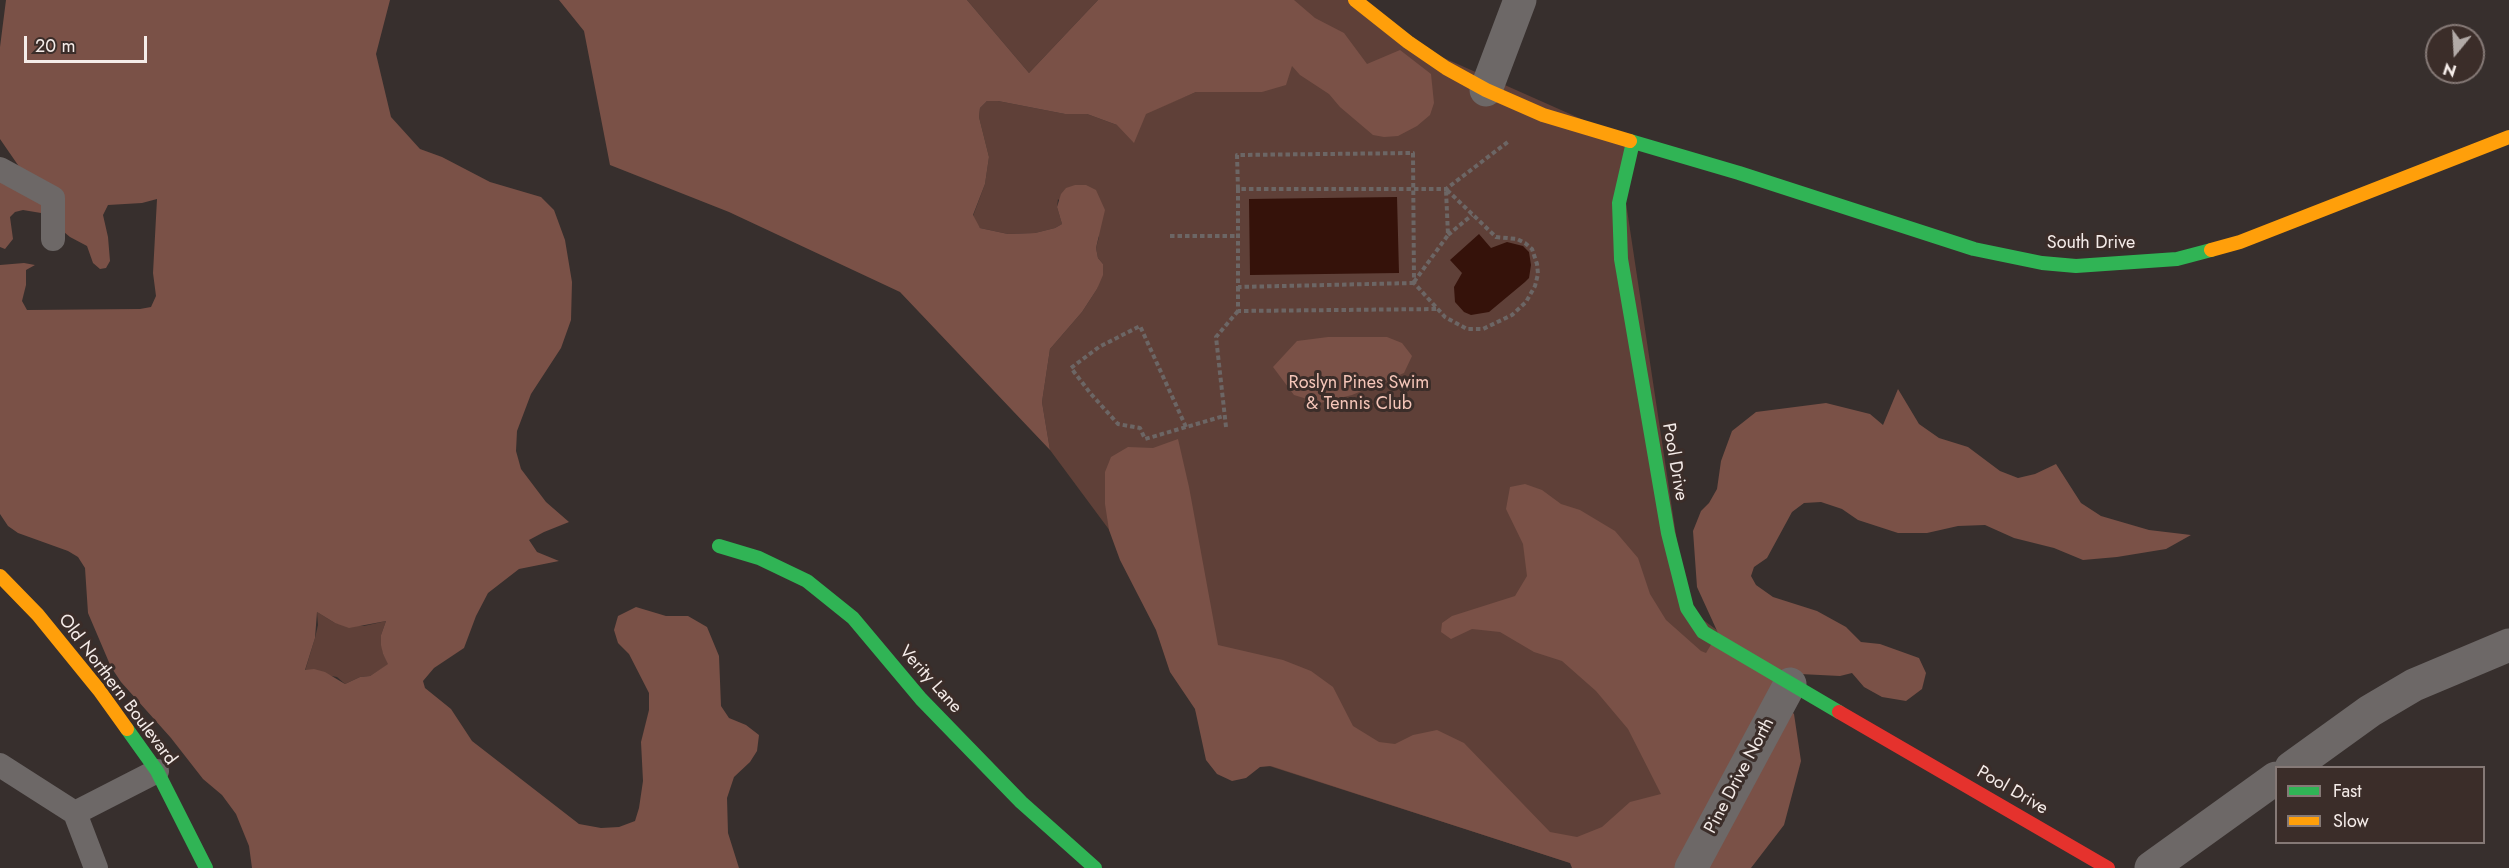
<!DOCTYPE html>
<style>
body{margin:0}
#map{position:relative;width:2509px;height:868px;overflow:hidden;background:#372f2d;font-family:Jost,sans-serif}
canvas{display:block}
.legend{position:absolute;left:2275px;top:766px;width:210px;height:78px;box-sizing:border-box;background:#3b2d29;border:2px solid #857976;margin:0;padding:8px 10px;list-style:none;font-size:18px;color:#f5ece9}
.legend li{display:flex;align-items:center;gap:12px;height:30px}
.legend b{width:30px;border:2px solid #857976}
.north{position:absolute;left:2425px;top:24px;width:60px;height:60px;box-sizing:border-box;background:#3b2d29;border:2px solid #857976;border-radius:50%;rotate:198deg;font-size:16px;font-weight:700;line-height:24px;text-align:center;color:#f5ece9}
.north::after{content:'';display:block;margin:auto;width:21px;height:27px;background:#b2aaa7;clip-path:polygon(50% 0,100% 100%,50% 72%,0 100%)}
.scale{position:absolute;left:24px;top:36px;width:123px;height:27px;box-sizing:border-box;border:3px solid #f5ece9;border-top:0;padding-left:8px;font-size:18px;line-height:21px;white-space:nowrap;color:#f5ece9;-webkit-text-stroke:4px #3b2d29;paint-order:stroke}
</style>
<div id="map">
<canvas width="2509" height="868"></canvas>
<ul class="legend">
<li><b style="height:8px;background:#30b455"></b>Fast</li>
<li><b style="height:8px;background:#ff9f0a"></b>Slow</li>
</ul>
<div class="north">N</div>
<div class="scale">20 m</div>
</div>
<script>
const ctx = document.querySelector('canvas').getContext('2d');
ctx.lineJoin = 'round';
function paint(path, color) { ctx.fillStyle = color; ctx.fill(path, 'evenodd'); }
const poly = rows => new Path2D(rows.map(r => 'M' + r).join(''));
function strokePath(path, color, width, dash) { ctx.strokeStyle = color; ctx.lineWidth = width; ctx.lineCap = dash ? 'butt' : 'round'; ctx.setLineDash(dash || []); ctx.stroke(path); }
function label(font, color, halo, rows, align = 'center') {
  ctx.font = font + ' Jost,sans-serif'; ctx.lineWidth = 6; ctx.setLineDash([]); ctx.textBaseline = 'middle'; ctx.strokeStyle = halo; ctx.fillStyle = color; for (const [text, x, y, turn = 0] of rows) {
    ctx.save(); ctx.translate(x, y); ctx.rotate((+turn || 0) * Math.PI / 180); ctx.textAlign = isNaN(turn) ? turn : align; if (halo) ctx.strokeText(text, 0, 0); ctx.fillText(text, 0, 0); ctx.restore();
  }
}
paint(poly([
 [967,0,1098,0,1029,73],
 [1272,0,1355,0,1408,42,1633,142,1623,183,1687,608,1790,684,1586,868,1207,746,1159,597,1050,450,1042,402,1050,349,1082,312,1097,289,1103,264,1098,258,1096,248,1099,237,1058,199,1057,207,1062,224,1055,228,1035,233,1008,234,980,228,976,223,973,216,985,184,989,157,979,117,980,108,987,101,998,101,1065,114,1087,114,1117,125,1196,92,1262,92],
 [317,612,335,623,364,626,386,621,381,635,383,654,389,664,370,676,360,677,345,684,337,677,305,671,315,638,318,625]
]), '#5f4038');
paint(poly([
 [6,0,390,0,376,54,391,117,420,149,442,157,490,182,541,197,554,210,565,240,572,282,571,320,561,348,531,394,517,431,516,451,521,469,546,502,569,522,544,532,529,540,537,552,559,561,519,569,488,593,476,616,464,648,434,668,423,681,425,688,451,709,472,741,579,824,601,828,619,827,635,821,639,808,643,781,641,742,649,710,649,693,629,654,618,643,614,630,618,616,636,607,666,616,688,616,707,627,719,656,721,706,729,718,746,725,759,735,757,751,750,762,734,777,727,798,728,833,739,868,252,868,249,846,236,814,222,795,203,779,171,738,121,682,111,667,88,613,85,568,78,557,68,551,18,533,8,526,0,514,0,265,24,263,35,265,26,270,26,285,22,301,27,310,140,309,151,307,156,296,153,273,157,199,142,203,108,205,103,215,108,237,110,261,106,268,100,269,93,263,87,246,70,237,41,213,23,210,15,212,10,217,13,239,5,249,0,247,0,175,20,168,0,139,0,47],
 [317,612,335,623,349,628,386,621,381,635,381,645,383,654,388,664,370,676,360,677,345,684,325,672,314,669,305,670,315,638],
 [559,0,967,0,1029,73,1098,0,1294,0,1315,18,1344,33,1367,64,1400,50,1431,74,1434,103,1430,115,1417,126,1398,136,1384,137,1373,135,1340,107,1329,94,1300,75,1292,66,1286,85,1262,92,1196,92,1146,114,1134,143,1117,125,1087,114,1065,114,998,101,987,101,980,108,979,117,989,157,985,184,973,215,980,228,1008,234,1035,233,1055,228,1062,224,1057,207,1061,194,1066,188,1075,185,1086,185,1096,190,1105,210,1096,248,1098,258,1103,264,1103,275,1097,289,1082,312,1050,349,1042,402,1050,450,900,292,729,212,610,165,584,31],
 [1328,337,1387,337,1402,343,1412,356,1404,373,1352,395,1320,403,1294,395,1273,367,1297,341],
 [1898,389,1919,424,1939,438,1968,447,2000,471,2018,478,2035,474,2056,464,2081,503,2101,516,2149,530,2191,535,2166,549,2117,557,2083,560,2054,548,2014,538,1985,525,1958,526,1927,533,1898,533,1858,520,1842,509,1821,502,1804,503,1792,512,1767,558,1754,567,1751,576,1756,585,1773,597,1817,611,1846,627,1861,642,1880,644,1919,658,1926,673,1922,689,1906,701,1882,697,1864,687,1852,673,1840,676,1800,674,1769,689,1794,714,1801,761,1784,825,1751,868,1572,868,1570,863,1271,766,1260,767,1246,778,1232,781,1217,774,1206,760,1195,709,1170,672,1156,630,1120,560,1109,530,1105,504,1105,472,1111,457,1128,447,1153,448,1178,439,1189,487,1218,645,1283,660,1311,671,1333,687,1353,726,1379,742,1395,744,1413,735,1437,730,1464,743,1550,832,1577,837,1602,827,1630,802,1661,794,1628,729,1596,691,1562,661,1534,652,1500,632,1472,629,1451,639,1441,632,1442,623,1452,616,1515,596,1527,576,1523,544,1506,509,1510,487,1525,484,1542,490,1561,504,1580,510,1615,531,1638,558,1650,594,1666,620,1701,651,1706,653,1718,633,1697,587,1693,531,1701,511,1709,503,1717,489,1721,461,1732,431,1756,412,1826,403,1870,414,1883,425]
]), '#7a5147');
paint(poly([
 [1397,197,1399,273,1250,275,1249,199],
 [1479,234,1491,248,1507,242,1523,246,1529,252,1531,265,1529,278,1525,282,1489,312,1471,315,1464,312,1455,302,1454,287,1462,273,1450,260]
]), '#35120a');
strokePath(poly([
 [1238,189,1237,155,1413,153,1414,283,1445,317,1467,329,1483,329,1512,315,1526,302,1535,286,1538,274,1537,264,1532,249,1525,243,1517,239,1496,237,1446,189],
 [1448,235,1472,215],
 [1170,236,1238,236],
 [1414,282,1448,235,1446,190],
 [1414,283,1238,287,1238,189,1446,189,1509,141],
 [1238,287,1238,311,1438,309],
 [1186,427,1140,326,1099,347,1071,368,1091,394,1118,424,1140,428,1145,439,1224,416],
 [1226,427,1216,337,1238,311]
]), '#6c6665', 4, [4.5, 3]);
strokePath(poly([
 [0,169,53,198,53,239],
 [0,765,75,813,157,771],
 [75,813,96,868]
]), '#6d6867', 24);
strokePath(poly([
 [1486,90,1520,0],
 [2291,768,2370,711,2414,685,2509,645],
 [1691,868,1790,684],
 [2151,868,2276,778]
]), '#6d6867', 33);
strokePath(poly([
 [1630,141,1739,173,1974,249,2042,263,2076,266,2177,259,2211,250],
 [1633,142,1619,203,1621,259,1668,533,1687,608,1703,632,1839,712],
 [719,546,759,558,807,581,853,618,921,699,1021,802,1095,868],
 [127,729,157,771,206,868]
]), '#30b455', 14);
strokePath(poly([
 [1355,0,1408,42,1446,68,1486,90,1543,115,1630,141],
 [2211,250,2240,242,2509,137],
 [0,576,38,615,99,690,127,729]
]), '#ff9f0a', 14);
strokePath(poly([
 [1839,712,2108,868]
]), '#e5322d', 14);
label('18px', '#f5ece9', '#3b2d29', [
 ["South Drive",2091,244],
 ["Pool Drive",1674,462,80],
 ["Verity Lane",930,680,48],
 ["Old Northern Boulevard",117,690,53],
 ["Pine Drive North",1740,776,-62],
 ["Pool Drive",2012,791,30]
]);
label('18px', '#f5c6b9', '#3b2d29', [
 ["Roslyn Pines Swim",1359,384],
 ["& Tennis Club",1359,405]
]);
</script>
